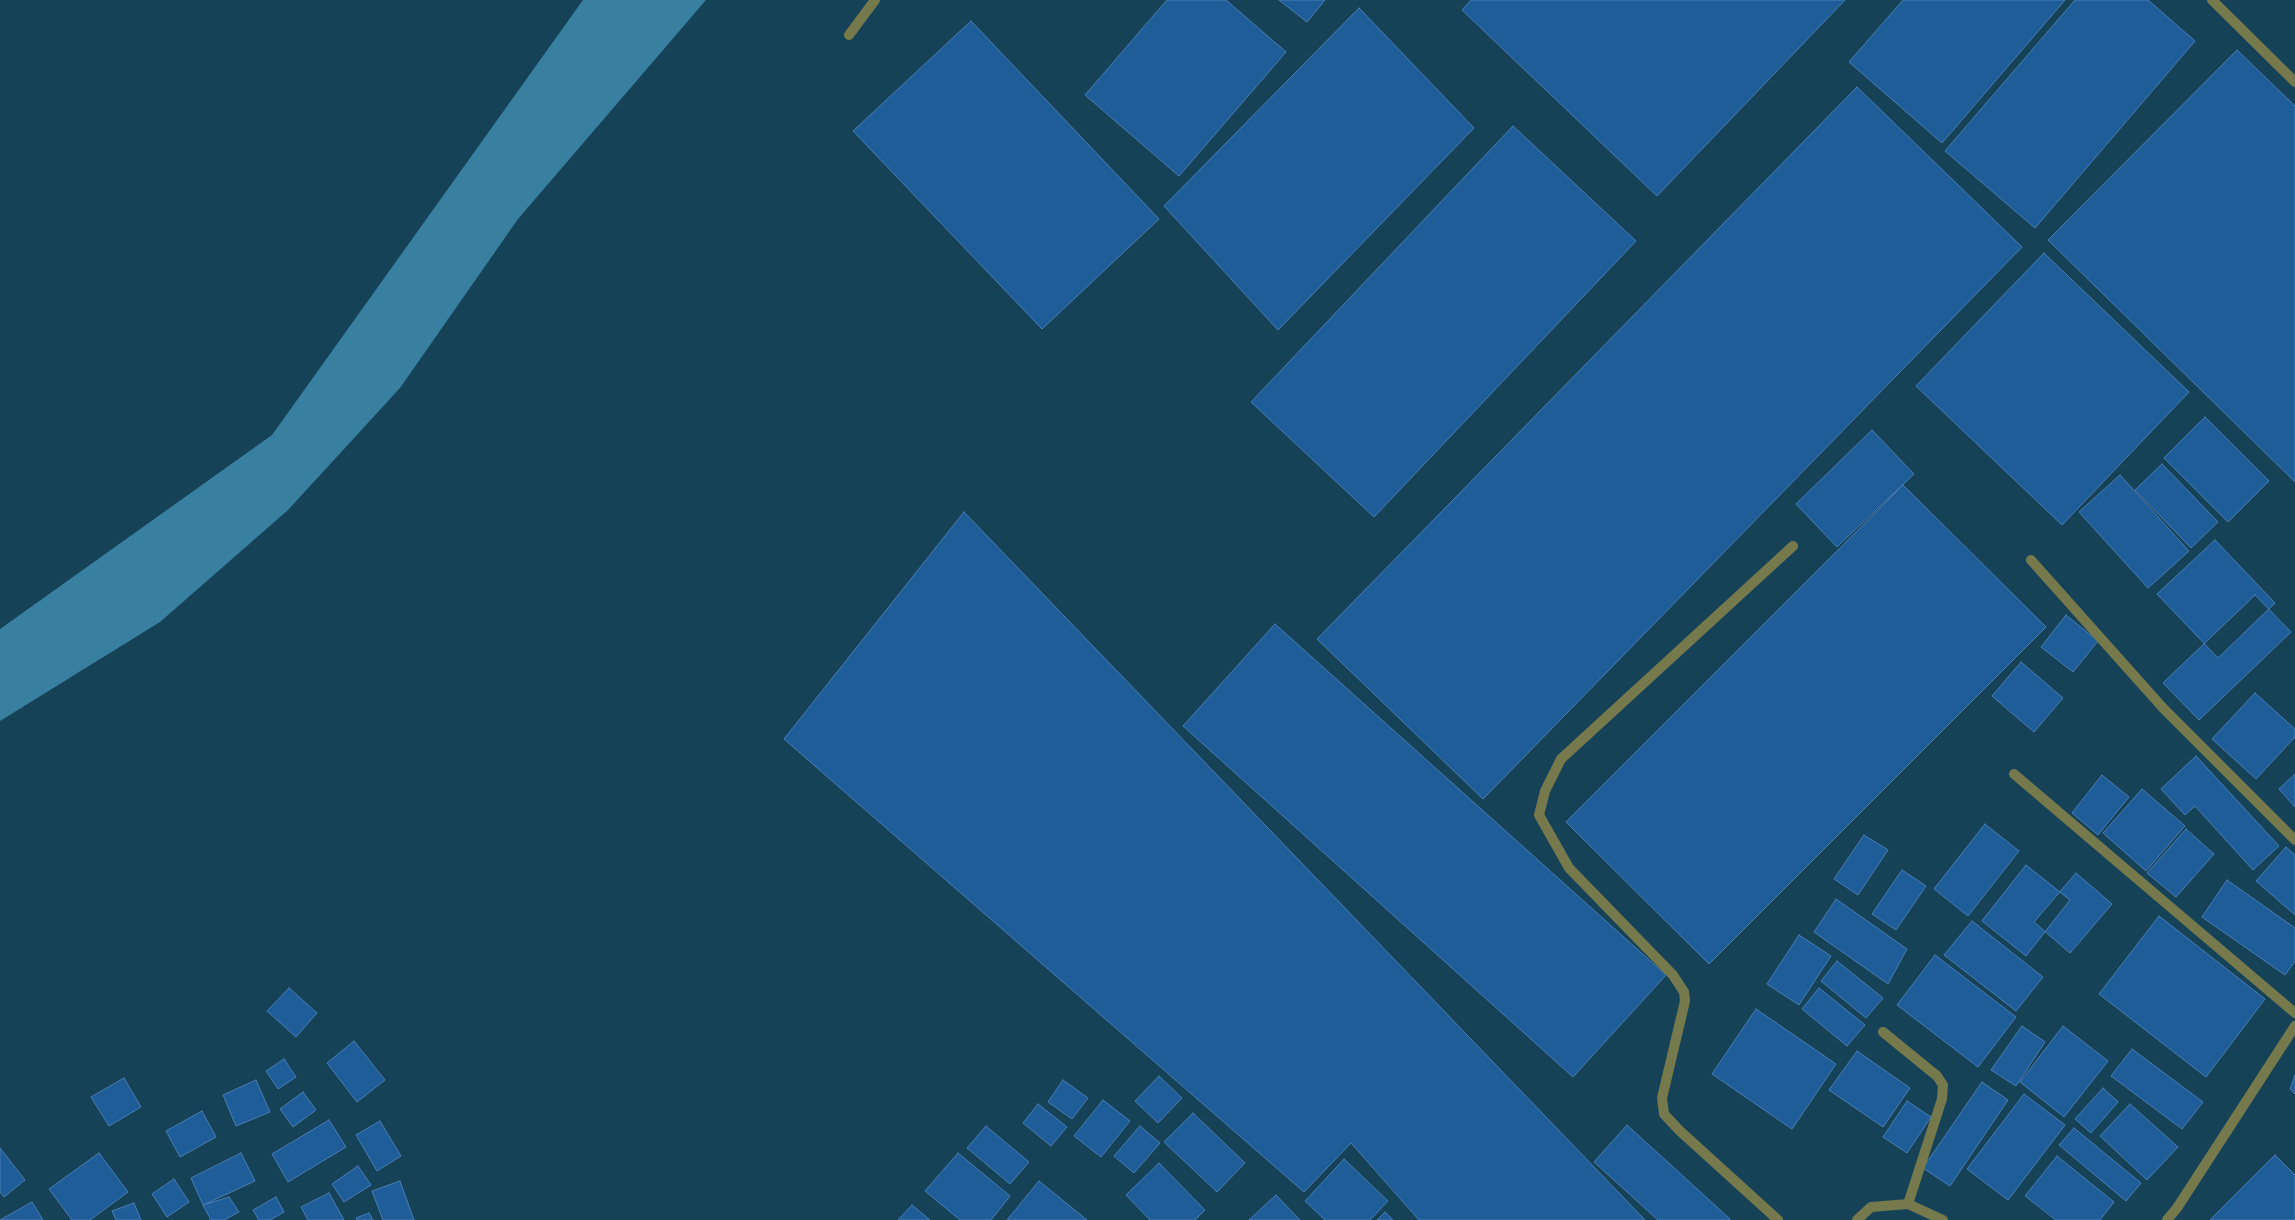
<!DOCTYPE html>
<style>
body{margin:0}
canvas{display:block;background:#154257}
</style>
<canvas width="2295" height="1220"></canvas>
<script>
const ctx = document.querySelector('canvas').getContext('2d');
ctx.lineJoin = 'round';
function paint(path, color) { ctx.fillStyle = color; ctx.fill(path, 'evenodd'); }
const poly = rows => new Path2D(rows.map(r => 'M' + r).join(''));
function strokePath(path, color, width, dash) { ctx.strokeStyle = color; ctx.lineWidth = width; ctx.lineCap = dash ? 'butt' : 'round'; ctx.setLineDash(dash || []); ctx.stroke(path); }
paint(poly([
 [583,0,706,0,518,219,400,388,288,510,160,622,0,721,0,629,272,435]
]), '#387fa0');
const building = poly([
 [1167,0,1226,0,1286,52,1179,176,1085,95,1167,0],
 [1279,0,1325,0,1307,22,1279,0],
 [1471,0,1845,0,1657,196,1462,10,1471,0],
 [1903,0,2065,0,1942,143,1849,62,1903,0],
 [2075,0,2148,0,2195,41,2035,228,1945,151,2075,0],
 [1359,8,1474,128,1278,330,1164,206,1359,8],
 [971,21,1159,219,1042,329,853,131,971,21],
 [2237,50,2295,106,2295,482,2048,240,2237,50],
 [1857,87,2022,247,1483,799,1317,639,1857,87],
 [1513,126,1636,241,1374,517,1251,402,1513,126],
 [2044,253,2189,392,2062,525,1916,386,2044,253],
 [2205,417,2269,481,2228,522,2164,458,2205,417],
 [1872,430,1914,474,1837,547,1796,504,1872,430],
 [2162,464,2218,522,2191,548,2135,490,2162,464],
 [2120,475,2189,551,2148,588,2079,512,2120,475],
 [1903,485,2046,627,1709,964,1566,822,1903,485],
 [964,512,1645,1220,1419,1220,1351,1143,1304,1192,784,739,964,512],
 [2215,540,2275,603,2218,658,2157,594,2215,540],
 [2255,595,2291,632,2199,720,2163,683,2255,595],
 [2066,615,2098,641,2073,672,2041,647,2066,615],
 [1275,624,1666,975,1573,1077,1183,726,1275,624],
 [2021,662,2063,698,2034,732,1992,696,2021,662],
 [2255,693,2295,729,2295,737,2256,779,2212,739,2255,693],
 [2196,756,2279,846,2253,870,2195,806,2185,815,2161,789,2196,756],
 [2295,774,2295,807,2279,789,2295,774],
 [2102,775,2129,797,2098,835,2072,813,2102,775],
 [2142,789,2185,826,2146,871,2103,833,2142,789],
 [1985,824,2019,851,1968,916,1934,889,1985,824],
 [2186,829,2214,854,2176,897,2147,873,2186,829],
 [1864,835,1888,850,1858,895,1834,879,1864,835],
 [2286,847,2295,855,2295,915,2256,881,2286,847],
 [2026,865,2070,900,2026,956,1982,921,2026,865],
 [1902,870,1926,886,1896,930,1872,914,1902,870],
 [2076,873,2112,904,2070,953,2034,922,2076,873],
 [2227,880,2295,928,2295,961,2285,975,2202,917,2227,880],
 [1836,899,1907,949,1888,984,1814,932,1836,899],
 [2159,916,2265,999,2206,1077,2099,994,2159,916],
 [1972,921,2043,977,2016,1011,1944,955,1972,921],
 [1799,935,1831,956,1799,1005,1767,984,1799,935],
 [1935,955,2016,1017,1978,1067,1897,1005,1935,955],
 [1837,961,1883,998,1866,1018,1821,981,1837,961],
 [289,988,317,1013,296,1037,267,1011,289,988],
 [1819,988,1865,1025,1847,1046,1802,1009,1819,988],
 [1756,1009,1836,1064,1792,1129,1712,1074,1756,1009],
 [2022,1026,2045,1042,2016,1086,1991,1070,2022,1026],
 [2063,1026,2108,1061,2064,1117,2020,1082,2063,1026],
 [354,1041,385,1080,357,1102,327,1063,354,1041],
 [2132,1049,2203,1102,2182,1129,2111,1076,2132,1049],
 [1857,1051,1910,1088,1883,1127,1829,1090,1857,1051],
 [284,1059,296,1077,278,1089,266,1071,284,1059],
 [2295,1075,2295,1094,2290,1089,2295,1075],
 [1159,1076,1182,1098,1158,1123,1135,1101,1159,1076],
 [124,1078,141,1107,109,1126,91,1097,124,1078],
 [256,1080,270,1112,236,1126,223,1095,256,1080],
 [1063,1080,1088,1098,1072,1119,1048,1102,1063,1080],
 [1982,1082,2008,1100,1950,1186,1923,1168,1982,1082],
 [2103,1088,2118,1102,2091,1133,2075,1119,2103,1088],
 [303,1092,316,1110,293,1127,280,1109,303,1092],
 [2024,1094,2065,1125,2008,1200,1967,1169,2024,1094],
 [1103,1100,1130,1121,1101,1157,1074,1136,1103,1100],
 [1907,1101,1931,1117,1907,1153,1883,1137,1907,1101],
 [1038,1104,1067,1127,1051,1146,1023,1123,1038,1104],
 [2130,1104,2178,1147,2147,1180,2100,1136,2130,1104],
 [202,1111,216,1137,180,1157,166,1131,202,1111],
 [1193,1113,1245,1163,1217,1192,1164,1142,1193,1113],
 [329,1120,346,1147,288,1182,272,1154,329,1120],
 [380,1121,401,1156,377,1171,356,1135,380,1121],
 [1627,1125,1730,1219,1729,1220,1658,1220,1594,1162,1627,1125],
 [986,1126,1029,1162,1010,1184,967,1148,986,1126],
 [1140,1126,1160,1143,1134,1173,1114,1156,1140,1126],
 [2074,1128,2141,1183,2126,1201,2059,1145,2074,1128],
 [0,1148,25,1180,4,1197,0,1192,0,1148],
 [99,1153,128,1192,90,1220,72,1220,49,1189,99,1153],
 [241,1153,255,1181,203,1205,191,1178,241,1153],
 [958,1153,1010,1196,991,1220,960,1220,925,1191,958,1153],
 [2275,1155,2295,1175,2295,1220,2210,1220,2275,1155],
 [2057,1156,2114,1202,2100,1220,2056,1220,2025,1196,2057,1156],
 [1344,1159,1388,1201,1370,1220,1325,1220,1305,1201,1344,1159],
 [1159,1163,1205,1210,1195,1220,1150,1220,1126,1195,1159,1163],
 [358,1166,371,1185,344,1202,332,1184,358,1166],
 [174,1179,189,1202,167,1217,152,1194,174,1179],
 [400,1181,414,1220,383,1220,372,1191,400,1181],
 [1039,1181,1087,1220,1007,1220,1039,1181],
 [329,1193,344,1220,308,1220,301,1207,329,1193],
 [1276,1195,1300,1220,1249,1220,1276,1195],
 [229,1197,239,1212,224,1220,211,1220,203,1205,229,1197],
 [276,1197,284,1212,270,1220,259,1220,253,1210,276,1197],
 [32,1202,43,1220,0,1220,32,1202],
 [134,1203,141,1220,116,1220,112,1211,134,1203],
 [912,1205,930,1220,898,1220,912,1205],
 [1385,1212,1393,1220,1377,1220,1385,1212],
 [369,1213,373,1220,357,1220,356,1218,369,1213]
]);
paint(building, '#1f5d99');
strokePath(building, '#4a7db3', 1);
strokePath(poly([
 [849,35,875,0],
 [1778,1220,1680,1131,1664,1114,1662,1098,1685,1001,1684,992,1673,975,1569,868,1539,815,1545,791,1561,759,1793,546]
]), '#76794c', 10);
strokePath(poly([
 [2212,0,2295,82],
 [2031,560,2163,708,2295,840],
 [2014,774,2295,1013],
 [1883,1032,1937,1076,1943,1085,1942,1099,1908,1204],
 [1857,1220,1871,1207,1908,1204,1943,1220],
 [2167,1220,2177,1208,2295,1026]
]), '#76794c', 10);
</script>
